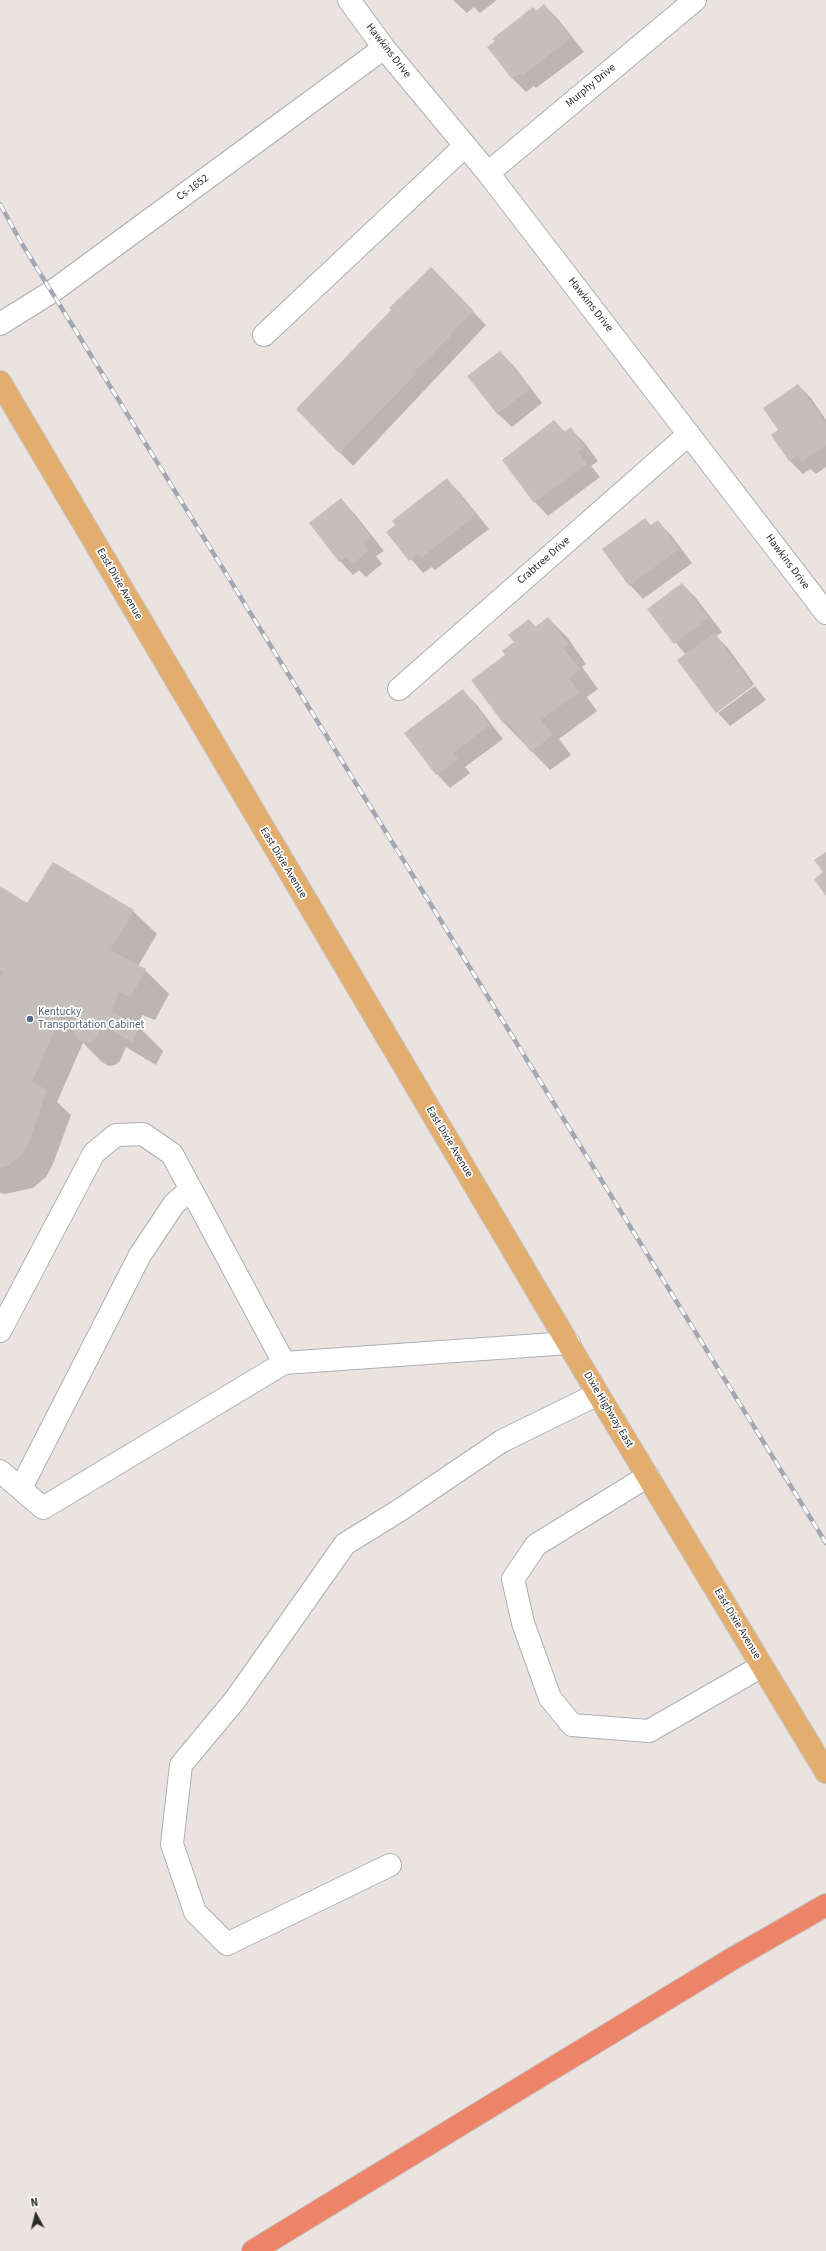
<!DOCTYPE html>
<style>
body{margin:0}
#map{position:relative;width:826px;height:2251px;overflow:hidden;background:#ebe3df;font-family:"Source Sans 3",sans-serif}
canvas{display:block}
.north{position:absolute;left:16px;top:2195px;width:40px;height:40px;-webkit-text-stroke:3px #fff;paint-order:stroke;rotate:353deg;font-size:11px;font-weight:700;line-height:16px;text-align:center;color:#2b2b2b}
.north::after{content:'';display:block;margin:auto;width:14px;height:18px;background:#2b2b2b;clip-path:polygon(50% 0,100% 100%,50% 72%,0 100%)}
</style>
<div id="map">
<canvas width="826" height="2251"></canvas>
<div class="north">N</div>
</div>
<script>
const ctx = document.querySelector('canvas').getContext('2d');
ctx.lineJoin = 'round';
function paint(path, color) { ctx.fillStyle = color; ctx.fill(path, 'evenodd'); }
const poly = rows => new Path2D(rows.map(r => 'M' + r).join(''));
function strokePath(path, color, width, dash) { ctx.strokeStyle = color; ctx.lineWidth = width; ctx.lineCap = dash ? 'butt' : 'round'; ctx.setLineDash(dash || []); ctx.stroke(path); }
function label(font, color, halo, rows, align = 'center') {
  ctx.font = font + ' "Source Sans 3",sans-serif'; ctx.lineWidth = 3.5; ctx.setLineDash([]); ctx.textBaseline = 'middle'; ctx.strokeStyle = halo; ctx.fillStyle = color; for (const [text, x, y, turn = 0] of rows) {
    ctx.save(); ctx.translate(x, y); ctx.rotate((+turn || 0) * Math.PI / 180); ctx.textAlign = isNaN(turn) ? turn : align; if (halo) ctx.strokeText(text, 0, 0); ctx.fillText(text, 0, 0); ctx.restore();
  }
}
paint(poly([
 [453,0,497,0,480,13,474,7,467,13],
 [544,5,558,19,584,52,536,88,534,86,526,92,513,79,489,47],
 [444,282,486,325,353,466,297,409],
 [500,352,513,365,542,403,512,427,498,414,469,376],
 [798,385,811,398,826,420,826,467,816,474,810,469,803,474,790,461,772,435,780,430],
 [554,421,565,432,570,429,584,442,598,461,591,466,600,477,548,516,535,502,503,460],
 [447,480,460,493,489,529,435,570,432,567,423,573,388,532],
 [341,500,354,513,384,551,376,556,382,564,366,577,359,570,353,575,340,561,311,523],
 [645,519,652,526,658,522,671,535,692,563,643,599,630,585,604,550],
 [682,584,695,597,722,632,716,636,728,648,754,684,718,711,718,713,679,660,686,655,648,609],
 [548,618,567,637,586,664,582,667,598,689,587,697,597,711,559,739,571,755,550,770,503,722,506,655,529,620,536,627],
 [755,686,766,700,730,726,718,713],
 [462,690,476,704,503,739,465,767,470,773,450,788,437,774,406,733],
 [0,888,27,904,133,911,157,934,138,966,145,970,169,994,155,1020,142,1015,138,1026,163,1051,156,1065,126,1047,120,1061,115,1065,109,1066,102,1062,83,1043,57,1102,71,1115,53,1164,46,1177,33,1188,5,1194,0,1193]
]), '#0003');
paint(poly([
 [544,4,571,38,522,76,521,73,512,79,487,47,495,41,492,39,533,7,536,11],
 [431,267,474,311,451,333,452,335,433,353,435,352,414,372,416,374,339,453,296,409,391,310,389,308],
 [500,351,530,389,497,414,467,376],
 [798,384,826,424,826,445,802,462,797,455,789,461,771,435,778,430,763,408],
 [554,420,564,432,571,427,585,447,578,452,587,464,534,503,502,460],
 [447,478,476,515,421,558,418,554,409,561,386,532,395,525,392,521],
 [341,498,371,537,363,543,369,551,352,564,346,557,339,562,309,523],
 [645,518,650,526,658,520,679,549,629,586,602,549],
 [682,583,709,618,674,644,647,609],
 [548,617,568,644,563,648,580,669,569,678,579,692,541,720,553,735,531,752,506,720,503,723,471,680,505,655,502,651,514,642,508,635,529,619,535,627],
 [714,633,753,686,716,713,677,660],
 [463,689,490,725,453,753,458,759,436,775,404,733],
 [826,852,826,896,814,879,823,872,814,860],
 [53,862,134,910,110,950,146,969,131,997,118,992,112,1012,140,1026,132,1042,102,1024,97,1037,91,1042,84,1042,77,1039,74,1033,72,1026,79,1014,65,1006,32,1082,47,1090,30,1140,23,1154,9,1165,0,1168,0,979,4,972,0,969,0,886,27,903]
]), '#c4bfba');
const minor = poly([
 [349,0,384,48,488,173,826,613],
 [488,173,695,0],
 [0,324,53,291,384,48],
 [264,335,465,146],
 [399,689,689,434],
 [0,1331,94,1153,116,1135,143,1134,172,1154,284,1363],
 [0,1471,43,1508,284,1363,569,1343],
 [648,1476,536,1545,513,1579,523,1623,550,1698,572,1725,649,1731,762,1666],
 [21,1488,140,1255,174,1204,191,1189],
 [390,1865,227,1944,195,1912,172,1844,181,1765,235,1700,345,1544,400,1510,502,1441,598,1394]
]);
const major = poly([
 [0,382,598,1394,826,1772]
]);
const highway = poly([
 [253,2251,732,1959,826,1905]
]);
strokePath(minor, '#abb0b6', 24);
strokePath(major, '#c4c4c4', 24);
strokePath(highway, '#c4c4c4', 24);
strokePath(minor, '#fff', 22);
strokePath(major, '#e2ad6d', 22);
strokePath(highway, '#ed8468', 22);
const rail = poly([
 [0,204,22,244,826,1543]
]);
strokePath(rail, '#a2a8b3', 4.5);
strokePath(rail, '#fff', 3, [9]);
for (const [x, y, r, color] of [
 [30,1019,4,"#5c6f8a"]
]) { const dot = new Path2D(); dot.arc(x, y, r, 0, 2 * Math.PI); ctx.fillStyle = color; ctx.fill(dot); strokePath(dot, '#fff', 1.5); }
label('11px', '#2b2b2b', '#fff', [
 ["Hawkins Drive",388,51,52],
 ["Murphy Drive",591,86,-40],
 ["Cs-1652",193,188,-36],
 ["Hawkins Drive",590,305,52],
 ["Crabtree Drive",544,561,-41],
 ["Hawkins Drive",787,562,53],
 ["East Dixie Avenue",119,584,60],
 ["East Dixie Avenue",283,863,59],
 ["East Dixie Avenue",449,1142,59],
 ["Dixie Highway East",608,1410,59],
 ["East Dixie Avenue",737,1624,59]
]);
label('11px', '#4e5e75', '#fff', [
 ["Kentucky",38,1013],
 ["Transportation Cabinet",38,1026]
], 'left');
</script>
